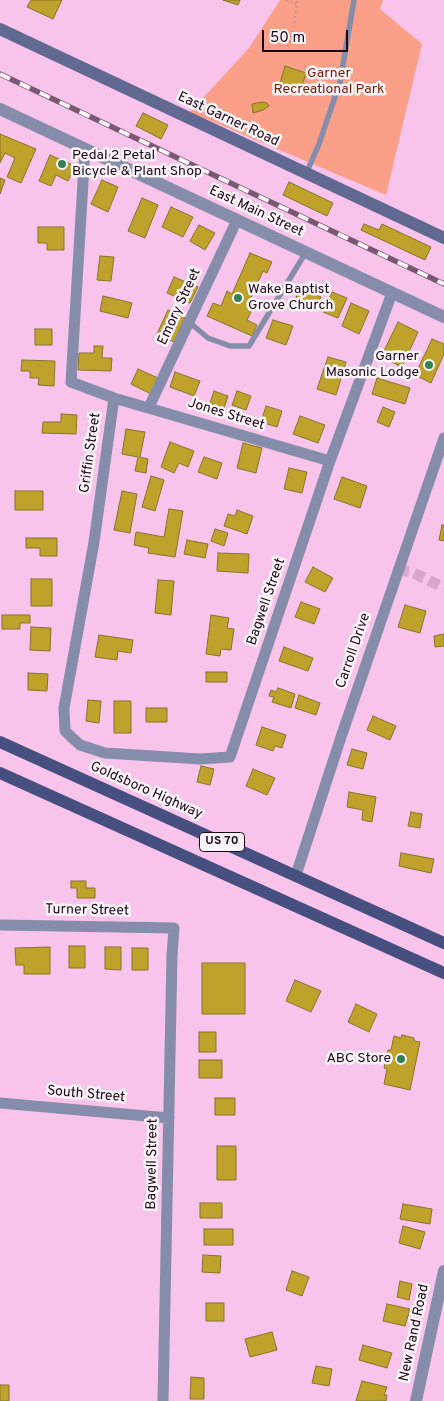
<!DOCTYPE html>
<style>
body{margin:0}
#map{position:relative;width:444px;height:1401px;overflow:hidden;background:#f8c4eb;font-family:Overpass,sans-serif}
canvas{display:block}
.scale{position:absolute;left:262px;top:30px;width:86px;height:22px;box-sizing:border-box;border:2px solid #1c0618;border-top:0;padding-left:6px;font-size:15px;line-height:18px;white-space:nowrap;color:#1c0618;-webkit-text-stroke:4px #fcf5fa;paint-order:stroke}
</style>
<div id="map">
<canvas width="444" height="1401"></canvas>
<div class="scale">50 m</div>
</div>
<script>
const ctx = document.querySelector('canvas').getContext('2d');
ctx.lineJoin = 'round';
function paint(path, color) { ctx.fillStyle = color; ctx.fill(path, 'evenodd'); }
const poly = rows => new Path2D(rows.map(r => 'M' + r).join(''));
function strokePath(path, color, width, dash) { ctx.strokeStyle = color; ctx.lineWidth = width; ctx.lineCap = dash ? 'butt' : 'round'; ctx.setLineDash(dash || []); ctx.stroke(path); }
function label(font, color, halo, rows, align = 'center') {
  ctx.font = font + ' Overpass,sans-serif'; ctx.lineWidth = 5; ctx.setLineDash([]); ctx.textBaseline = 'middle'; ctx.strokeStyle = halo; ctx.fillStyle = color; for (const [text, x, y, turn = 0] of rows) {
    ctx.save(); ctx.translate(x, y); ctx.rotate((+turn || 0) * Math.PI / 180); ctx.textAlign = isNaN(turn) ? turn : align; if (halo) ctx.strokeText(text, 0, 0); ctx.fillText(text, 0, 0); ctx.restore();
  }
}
paint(poly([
 [280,0,383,0,380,9,422,44,386,195,190,112,249,48]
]), '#fb9f88');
const building = poly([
 [31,0,62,0,53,19,27,7,31,0],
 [223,0,240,0,238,5,223,0],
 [285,66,306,73,301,89,280,83,285,66],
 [262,102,267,103,269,106,263,110,253,113,252,104,262,102],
 [143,113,168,125,161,139,136,126,143,113],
 [0,134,36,149,21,183,7,177,15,158,5,153,0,163,0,134],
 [50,155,75,166,68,181,56,175,51,186,39,181,50,155],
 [0,178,5,180,0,194,0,178],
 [102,180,118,187,108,212,91,204,102,180],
 [289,182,333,203,327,216,283,195,289,182],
 [142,198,158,205,145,238,128,231,142,198],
 [171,207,193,217,183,237,162,227,171,207],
 [364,224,379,230,382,224,431,247,425,260,361,230,364,224],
 [199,225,215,233,205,250,190,241,199,225],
 [38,227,64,227,64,250,47,250,47,243,38,243,38,227],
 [250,253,272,262,267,273,263,271,249,302,255,304,247,320,257,325,252,336,207,316,213,303,221,306,227,291,232,294,250,253],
 [100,256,114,257,111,281,97,280,100,256],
 [174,277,198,287,190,303,167,293,174,277],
 [302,284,307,287,309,284,318,288,315,294,321,297,314,311,294,302,302,284],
 [332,292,347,298,338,318,323,312,332,292],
 [103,296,132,303,128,318,100,311,103,296],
 [351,303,369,311,359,334,342,326,351,303],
 [168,310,185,318,174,342,157,334,168,310],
 [273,320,293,326,286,345,266,338,273,320],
 [398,322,418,332,402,367,381,357,398,322],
 [35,329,52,329,52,345,35,345,35,329],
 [432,339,444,344,444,354,431,383,415,375,432,339],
 [94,346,103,346,102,358,112,358,111,371,78,370,79,353,94,353,94,346],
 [328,357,346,362,336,395,317,389,328,357],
 [22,360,55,361,54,386,38,385,39,378,30,378,30,371,21,371,22,360],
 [138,369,158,378,151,394,131,384,138,369],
 [175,372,200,381,194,396,170,387,175,372],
 [377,378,410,388,405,404,372,394,377,378],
 [214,391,228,396,223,411,209,406,214,391],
 [237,391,251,396,246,410,232,405,237,391],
 [266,406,282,411,277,427,261,422,266,406],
 [383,407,395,412,389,427,377,422,383,407],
 [61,414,77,415,76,434,42,433,43,422,61,422,61,414],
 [300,416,325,425,318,443,293,434,300,416],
 [126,429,145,432,140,457,148,459,146,473,135,471,138,457,122,454,126,429],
 [170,442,194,451,188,467,179,463,174,473,161,467,170,442],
 [243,443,262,448,256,473,237,468,243,443],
 [204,457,222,463,217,479,198,472,204,457],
 [289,468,307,472,302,493,284,489,289,468],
 [151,476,164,480,155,511,142,507,151,476],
 [342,477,367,486,360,508,334,499,342,477],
 [15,491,43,491,43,510,15,510,15,491],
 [122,491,137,494,130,533,114,530,122,491],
 [169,509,183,511,175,557,148,553,149,548,134,545,136,532,164,537,169,509],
 [237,510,253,516,247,534,224,526,228,514,235,516,237,510],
 [442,525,444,525,444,541,439,540,442,525],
 [215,529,228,533,224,546,211,541,215,529],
 [26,538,57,538,57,556,40,556,40,548,26,548,26,538],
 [187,540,208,544,205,558,184,554,187,540],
 [218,553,249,554,248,573,217,571,218,553],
 [313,567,333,578,325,592,305,582,313,567],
 [31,579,52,579,52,606,31,606,31,579],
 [158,580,174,581,171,615,155,613,158,580],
 [301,602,320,609,314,624,295,617,301,602],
 [405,605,426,611,420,633,398,627,405,605],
 [2,615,30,615,30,623,20,623,20,629,2,629,2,615],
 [211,615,229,618,227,628,234,629,231,650,221,649,220,656,206,654,211,615],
 [31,627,51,628,50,651,30,650,31,627],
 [444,634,444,646,435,647,434,636,444,634],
 [99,635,133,640,131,653,118,651,117,660,95,657,99,635],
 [284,647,313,658,308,671,279,661,284,647],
 [206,672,227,672,227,682,206,682,206,672],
 [28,673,48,674,47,691,28,690,28,673],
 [278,688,295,694,291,708,272,702,274,697,269,696,271,690,276,692,278,688],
 [299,695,320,703,316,715,295,708,299,695],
 [88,700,101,701,99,723,86,721,88,700],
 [114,701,131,701,131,733,114,733,114,701],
 [146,708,167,708,167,722,146,722,146,708],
 [373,716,396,726,390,740,367,730,373,716],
 [262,727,286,735,282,748,275,746,273,751,256,745,262,727],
 [352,749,367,753,363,769,347,765,352,749],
 [201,766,214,769,210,785,197,782,201,766],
 [253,769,275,778,267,795,246,786,253,769],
 [349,792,376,797,372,822,362,820,363,810,347,807,349,792],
 [411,812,422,814,420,828,408,826,411,812],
 [401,853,434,859,431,873,399,866,401,853],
 [71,881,86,881,86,888,95,888,95,898,77,898,77,888,71,888,71,881],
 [69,946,85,946,85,968,69,968,69,946],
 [50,947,50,974,24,974,24,965,16,965,15,948,50,947],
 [105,947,121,947,121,970,105,969,105,947],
 [132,948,148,948,148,970,132,970,132,948],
 [202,963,245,963,245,1014,202,1014,202,963],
 [295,980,321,991,311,1012,286,1001,295,980],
 [356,1004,377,1014,369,1032,348,1022,356,1004],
 [199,1032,216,1032,216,1052,199,1052,199,1032],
 [402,1035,414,1038,414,1041,420,1042,410,1090,384,1084,387,1069,384,1068,388,1050,391,1050,394,1036,401,1038,402,1035],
 [199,1060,222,1060,222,1078,199,1078,199,1060],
 [215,1098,235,1098,235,1115,215,1115,215,1098],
 [217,1146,236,1146,236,1180,217,1180,217,1146],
 [200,1203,222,1203,222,1218,200,1218,200,1203],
 [403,1204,432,1209,430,1224,400,1219,403,1204],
 [403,1226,425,1232,420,1249,399,1243,403,1226],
 [204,1229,233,1229,233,1245,204,1245,204,1229],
 [203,1255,221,1256,220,1273,202,1272,203,1255],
 [292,1271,309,1277,302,1296,286,1290,292,1271],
 [400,1281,412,1284,409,1300,397,1297,400,1281],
 [206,1303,224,1303,224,1321,206,1321,206,1303],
 [387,1304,410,1309,405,1326,383,1321,387,1304],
 [272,1332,277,1350,250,1357,245,1339,272,1332],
 [363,1345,392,1353,387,1368,359,1360,363,1345],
 [316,1366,332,1369,329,1386,312,1383,316,1366],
 [191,1377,204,1378,204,1399,190,1399,191,1377],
 [362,1381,387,1387,384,1395,387,1395,386,1401,356,1401,362,1381],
 [0,1385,9,1385,9,1401,0,1401,0,1385]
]);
paint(building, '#bea22c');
strokePath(building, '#877428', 1);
strokePath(poly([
 [398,570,412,572,444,588]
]), '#d7a8cb', 11, [11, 5.5]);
strokePath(poly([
 [286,0,296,4],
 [286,51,294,27,297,0]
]), '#a87f9e', 2, [1, 4]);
strokePath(poly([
 [306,174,319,144,340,82,354,0],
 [189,322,208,338,230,346,249,346,306,252]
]), '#868daa', 5.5);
strokePath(poly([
 [85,149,71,382,114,398,330,461],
 [114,398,94,542,64,708,65,731,80,745,105,753,200,759,230,757,330,461,392,293],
 [149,407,237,220],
 [296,875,341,737,444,438],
 [0,925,174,928,172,955,163,1401],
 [0,1103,169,1118]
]), '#868daa', 11);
strokePath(poly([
 [0,109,444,317],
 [416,1401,444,1271]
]), '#868daa', 12);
strokePath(poly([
 [0,29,444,238]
]), '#616992', 12);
strokePath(poly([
 [0,742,444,943],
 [0,773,444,973]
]), '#474f81', 12);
const rail = poly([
 [0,74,444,284]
]);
strokePath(rail, '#7a5772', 5.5);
strokePath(rail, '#fcf5fa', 4, [11]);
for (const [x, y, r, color] of [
 [62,164,5,"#308253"],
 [238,298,5,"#308253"],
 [429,365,5,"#308253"],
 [401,1059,5,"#308253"]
]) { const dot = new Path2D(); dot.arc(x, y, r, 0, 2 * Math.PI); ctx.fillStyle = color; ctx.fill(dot); strokePath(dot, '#fcf5fa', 2); }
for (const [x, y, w] of [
 [222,842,45]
]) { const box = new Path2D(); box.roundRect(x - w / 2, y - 9.5, w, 19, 4); ctx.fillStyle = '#fcf5fa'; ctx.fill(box); strokePath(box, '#1c0618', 1); }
label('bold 12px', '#1c0618', null, [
 ["US 70",222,842]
]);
label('14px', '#771b01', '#fcf5fa', [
 ["Garner",329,74],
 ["Recreational Park",329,90]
]);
label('14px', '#1c0618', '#fcf5fa', [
 ["East Garner Road",228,120,25],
 ["East Main Street",256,212,25],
 ["Emory Street",180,307,-65],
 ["Jones Street",226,415,17],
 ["Griffin Street",91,453,-82],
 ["Bagwell Street",267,602,-71],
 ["Carroll Drive",354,651,-71],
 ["Goldsboro Highway",146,791,24],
 ["Turner Street",87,911,1],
 ["South Street",86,1095,5],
 ["Bagwell Street",153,1164,-89],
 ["New Rand Road",415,1333,-78]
]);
label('14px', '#1c0618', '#fcf5fa', [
 ["Pedal 2 Petal",72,156],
 ["Bicycle & Plant Shop",72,172],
 ["Wake Baptist",248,290],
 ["Grove Church",248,306],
 ["Garner",419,357,"right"],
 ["Masonic Lodge",419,373,"right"],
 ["ABC Store",391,1059,"right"]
], 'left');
</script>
